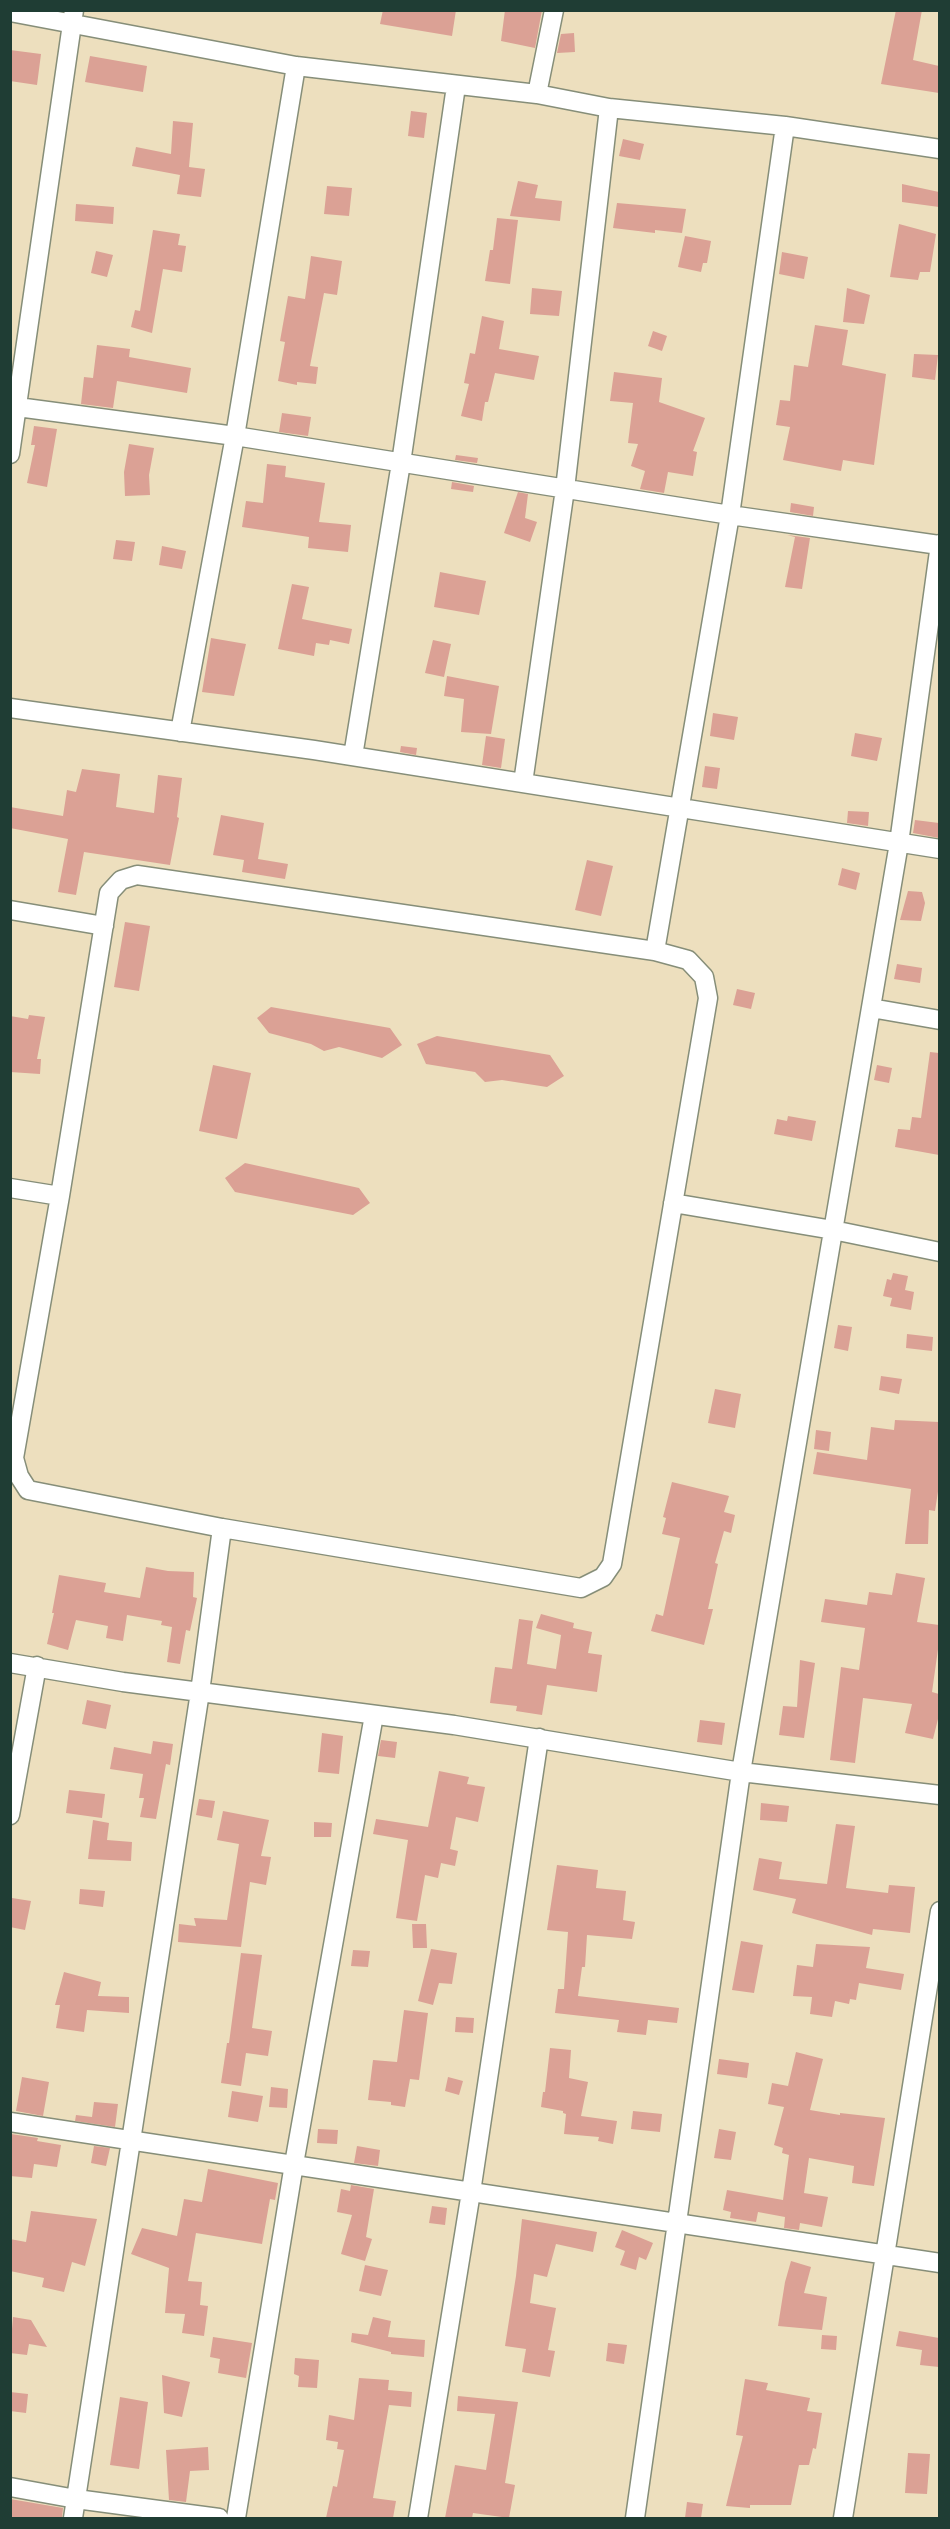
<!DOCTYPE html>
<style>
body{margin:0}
#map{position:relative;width:950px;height:2529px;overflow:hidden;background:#eddfbe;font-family:Mynerve,sans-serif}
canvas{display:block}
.frame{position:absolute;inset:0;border:12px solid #1f3d34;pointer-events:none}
</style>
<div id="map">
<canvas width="950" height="2529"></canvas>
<div class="frame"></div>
</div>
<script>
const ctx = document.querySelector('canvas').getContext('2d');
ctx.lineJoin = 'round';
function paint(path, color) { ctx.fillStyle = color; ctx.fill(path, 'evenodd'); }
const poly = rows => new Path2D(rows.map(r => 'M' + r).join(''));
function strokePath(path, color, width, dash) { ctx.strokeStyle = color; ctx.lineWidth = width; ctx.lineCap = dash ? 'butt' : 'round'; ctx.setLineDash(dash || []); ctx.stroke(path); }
paint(poly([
 [383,10,456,10,452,36,380,24],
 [505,10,542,10,535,48,501,41],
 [896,10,922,10,913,60,939,66,939,93,881,84],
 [574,33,575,52,557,53,561,34],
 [10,50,41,54,37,85,10,81],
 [90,56,147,66,143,92,85,82],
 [411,111,427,113,424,138,408,136],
 [173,121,193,123,189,167,205,169,201,197,177,194,180,175,132,166,136,147,171,154],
 [623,139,644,144,640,160,619,156],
 [518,181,538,185,535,198,562,201,560,221,510,216],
 [902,184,939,192,939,207,902,202],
 [327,186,352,188,349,216,324,214],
 [617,203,686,209,682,233,655,230,655,233,613,228],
 [76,204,114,207,113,224,75,221],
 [497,218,518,220,510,284,485,281,490,250,493,250],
 [899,224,936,234,930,272,920,272,918,280,890,277],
 [153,230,180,234,178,245,186,246,182,272,163,269,152,333,131,327,135,310,140,311],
 [685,236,711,241,707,263,703,263,701,272,678,267],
 [96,251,113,255,107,277,91,273],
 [782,252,808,257,804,279,779,274],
 [311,256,342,261,337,295,324,293,310,366,318,367,316,384,297,382,297,385,278,381,285,342,280,341,288,296,305,299],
 [532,288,562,291,559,316,530,314],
 [847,288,870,295,864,324,843,322],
 [482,316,504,321,499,349,539,356,534,380,495,373,488,402,485,402,482,421,461,416,469,384,464,383,470,353,475,354],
 [815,325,848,330,842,365,886,374,874,465,843,460,841,471,783,460,790,427,776,425,780,400,790,401,794,365,808,367],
 [653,331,667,336,662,351,648,346],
 [97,345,130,349,129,357,191,368,187,393,117,381,113,408,81,404,84,377,93,378],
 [914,354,938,355,935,380,912,377],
 [614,372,662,378,659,402,705,418,693,451,697,452,693,476,668,472,664,493,640,489,645,471,631,466,638,444,628,443,633,403,610,401],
 [282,413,311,417,308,436,279,432],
 [34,426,57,429,47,487,27,483,35,445,31,445],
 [129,444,154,448,149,475,150,495,125,496,124,472],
 [456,455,478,458,477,463,455,460],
 [267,464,286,466,285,477,325,483,319,522,351,525,348,552,308,548,309,537,242,527,246,501,263,503],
 [452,482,474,486,473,492,451,489],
 [518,492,528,494,525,518,537,522,530,542,504,533],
 [791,503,814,507,813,516,790,512],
 [787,535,810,538,802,589,785,587,795,537],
 [116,540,135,542,132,561,113,559],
 [162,546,186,551,182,569,159,565],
 [440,572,486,581,479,615,434,607],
 [292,584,309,587,302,619,352,629,349,644,330,640,329,645,316,643,314,656,278,649],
 [211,638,246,644,234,696,202,692],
 [433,640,451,644,444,677,425,673],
 [447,676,499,686,491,734,461,732,464,699,444,696],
 [713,713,738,717,734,740,710,736],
 [855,733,882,738,877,761,851,756],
 [486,736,505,739,501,768,482,765],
 [401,746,417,748,416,755,400,752],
 [705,766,720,768,717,789,702,787],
 [82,769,120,774,116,807,154,813,158,775,182,778,177,817,179,818,170,865,84,852,76,895,58,892,68,839,10,828,10,807,63,816,67,790,76,792],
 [848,811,869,812,868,826,847,823],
 [221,815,264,823,258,859,288,864,285,879,242,872,244,860,213,855],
 [915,820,939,823,939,838,913,833],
 [587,860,613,866,601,916,575,910],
 [842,868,860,873,856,890,838,885],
 [908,891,922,892,925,903,921,921,900,920],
 [125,922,150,926,139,991,114,987],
 [897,964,922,968,920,983,894,979],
 [737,989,755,993,751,1009,733,1005],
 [271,1007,390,1028,402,1045,382,1058,339,1047,324,1051,311,1044,269,1033,257,1018],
 [29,1015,45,1017,37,1059,41,1059,40,1074,10,1072,10,1016,28,1019],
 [437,1036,550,1055,564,1076,547,1087,502,1080,485,1082,475,1072,426,1064,417,1044],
 [930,1052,939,1053,939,1155,895,1147,898,1129,910,1130,912,1117,921,1118],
 [213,1065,251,1073,237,1139,199,1131],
 [877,1065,892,1068,889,1083,874,1080],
 [788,1116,816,1121,812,1141,774,1134,777,1119,787,1121],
 [245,1163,359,1188,370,1203,353,1215,235,1192,225,1178],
 [893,1273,908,1276,905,1290,914,1292,911,1310,890,1306,892,1298,883,1296,887,1279,891,1280],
 [838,1325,852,1327,848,1351,834,1348],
 [907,1334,933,1337,932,1351,906,1348],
 [881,1376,902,1379,899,1394,879,1390],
 [715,1389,741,1394,735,1428,708,1423],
 [895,1420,939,1422,939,1485,935,1511,929,1510,928,1544,905,1544,911,1489,813,1474,817,1452,867,1460,871,1427,894,1430],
 [816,1430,831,1432,829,1451,814,1449],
 [672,1482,729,1496,724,1512,735,1515,731,1533,724,1531,715,1563,718,1564,708,1609,713,1609,704,1645,651,1631,656,1614,663,1616,680,1538,662,1534,666,1518,663,1517],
 [146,1567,168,1571,194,1572,193,1597,197,1598,190,1631,186,1630,180,1664,167,1662,172,1627,161,1625,162,1621,127,1615,123,1641,106,1638,108,1626,76,1620,68,1650,47,1644,54,1613,52,1613,59,1575,106,1583,104,1592,140,1598],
 [896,1573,925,1578,917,1622,939,1625,939,1642,932,1692,939,1694,939,1715,933,1739,905,1733,912,1704,863,1698,855,1763,830,1760,841,1667,859,1670,865,1628,821,1622,825,1599,867,1605,869,1592,892,1595],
 [541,1614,574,1623,573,1628,592,1632,588,1653,602,1655,597,1692,547,1685,542,1715,516,1711,517,1706,490,1703,495,1667,512,1669,519,1619,533,1621,527,1664,556,1669,561,1635,536,1628],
 [800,1660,815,1663,804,1738,779,1735,783,1706,797,1707],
 [87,1700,111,1705,106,1729,82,1724],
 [700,1720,725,1723,722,1745,697,1742],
 [322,1733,343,1736,339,1774,318,1772],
 [381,1740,397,1742,395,1758,378,1756],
 [153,1741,173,1744,170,1765,166,1764,156,1819,140,1817,144,1798,139,1798,143,1774,110,1769,114,1747,151,1754],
 [439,1771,469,1777,467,1784,485,1787,478,1822,456,1817,450,1849,458,1851,455,1866,441,1863,438,1878,425,1875,417,1921,396,1918,408,1840,373,1834,376,1819,428,1827],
 [69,1790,105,1794,102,1818,66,1813],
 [199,1799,215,1801,212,1818,196,1815],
 [761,1803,789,1806,787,1822,760,1820],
 [223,1811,269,1820,261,1856,271,1857,266,1885,250,1882,241,1947,178,1942,179,1924,196,1926,194,1918,227,1920,239,1844,217,1840],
 [93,1820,109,1823,107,1840,132,1842,131,1861,88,1859],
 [314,1822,332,1823,331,1837,314,1837],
 [836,1824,855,1826,846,1888,888,1893,889,1885,915,1887,910,1933,873,1929,872,1935,792,1913,796,1899,753,1890,759,1858,782,1862,779,1879,827,1884],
 [557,1865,598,1870,596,1888,626,1891,623,1920,635,1922,632,1939,587,1935,585,1967,582,1967,578,1996,679,2008,677,2023,648,2020,646,2035,617,2032,619,2020,555,2013,558,1989,564,1989,568,1932,547,1930],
 [80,1889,105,1891,103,1907,79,1904],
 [12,1898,31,1901,25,1930,10,1927],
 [412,1924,426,1924,427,1948,413,1948],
 [741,1941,763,1945,754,1993,732,1990],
 [816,1944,870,1947,866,1968,904,1974,901,1990,859,1983,856,2000,850,1999,849,2004,835,2001,832,2017,810,2014,812,1997,793,1996,797,1965,813,1967],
 [431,1949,457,1953,452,1984,439,1983,433,2005,418,2001],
 [353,1950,370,1951,368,1967,351,1966],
 [241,1953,262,1955,252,2028,272,2031,268,2056,246,2053,241,2086,221,2083,227,2043,229,2043],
 [64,1972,101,1982,98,1996,129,1997,129,2013,87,2010,84,2032,56,2028,60,2005,55,2005],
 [404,2010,428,2013,419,2080,410,2079,405,2107,391,2105,391,2102,368,2100,373,2060,397,2062],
 [456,2017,474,2018,473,2033,455,2032],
 [550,2048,571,2050,569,2078,588,2082,581,2116,617,2121,613,2144,598,2141,599,2137,564,2134,566,2114,563,2113,563,2111,541,2107,543,2092,545,2092],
 [796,2052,823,2059,810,2110,840,2115,840,2113,885,2118,874,2186,852,2183,854,2166,809,2158,804,2193,828,2197,822,2227,800,2223,799,2230,784,2228,785,2217,758,2212,756,2222,730,2218,731,2212,723,2210,727,2190,783,2200,789,2155,782,2153,783,2148,774,2145,784,2107,768,2104,772,2083,788,2086],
 [719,2059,749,2063,747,2078,717,2074],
 [22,2077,49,2082,43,2116,16,2111],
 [448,2077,463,2081,459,2095,445,2091],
 [271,2087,288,2089,287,2108,269,2107],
 [232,2091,263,2096,258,2122,228,2117],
 [94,2102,118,2104,115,2127,75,2121,76,2115,92,2117],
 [633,2111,662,2114,660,2132,631,2129],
 [318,2129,338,2130,337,2144,317,2143],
 [719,2129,736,2132,731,2160,714,2158],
 [11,2134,38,2138,37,2141,61,2145,57,2167,34,2164,32,2178,10,2176],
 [94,2146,110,2148,106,2166,91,2163],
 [357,2146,380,2150,378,2166,354,2163],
 [208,2169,278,2183,275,2200,270,2199,262,2244,196,2233,188,2281,202,2282,200,2305,208,2306,204,2336,182,2333,185,2314,165,2313,169,2268,131,2254,142,2228,177,2236,184,2199,202,2202],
 [351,2185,374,2189,366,2237,372,2239,365,2261,341,2254,352,2215,337,2212,341,2189,350,2191],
 [432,2206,447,2208,445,2225,429,2223],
 [31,2211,97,2219,85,2266,72,2262,64,2292,42,2287,44,2278,10,2271,10,2239,26,2242],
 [522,2219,597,2232,593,2252,556,2244,547,2277,534,2274,530,2303,556,2308,548,2350,555,2351,550,2377,522,2372,526,2349,505,2346,516,2276],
 [622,2230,653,2243,646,2260,639,2257,636,2270,620,2265,625,2251,615,2247],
 [791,2261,811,2267,804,2293,827,2297,822,2330,778,2326,785,2282],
 [365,2265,388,2270,381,2296,359,2291],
 [13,2317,31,2320,47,2347,29,2344,27,2355,10,2353],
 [373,2317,391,2321,388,2337,425,2340,424,2357,391,2354,391,2352,351,2342,352,2333,368,2335],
 [899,2331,939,2338,939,2367,920,2365,922,2350,896,2346],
 [822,2335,837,2336,836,2350,821,2349],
 [213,2337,252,2343,246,2378,218,2373,220,2359,210,2357],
 [608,2343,627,2345,624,2364,606,2361],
 [295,2358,319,2360,317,2388,298,2387,299,2376,294,2374],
 [162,2375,190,2382,182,2417,164,2413],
 [359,2378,389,2380,388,2390,412,2392,411,2407,389,2405,373,2498,396,2501,393,2518,326,2518,333,2486,337,2487,344,2450,337,2449,338,2442,326,2440,329,2415,354,2420],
 [745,2379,768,2383,766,2390,810,2398,807,2411,822,2413,816,2449,813,2448,809,2465,799,2465,791,2505,750,2505,750,2508,726,2506,743,2436,736,2435],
 [10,2392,28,2394,26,2413,10,2411],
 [458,2396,518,2402,505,2483,515,2485,509,2518,473,2513,472,2518,445,2518,455,2465,486,2470,495,2414,457,2411],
 [120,2397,148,2402,139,2469,110,2465],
 [208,2447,209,2470,190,2471,186,2502,169,2500,166,2450],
 [908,2453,930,2454,927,2494,905,2493],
 [10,2499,63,2508,62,2518,10,2518],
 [687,2502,703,2504,701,2518,685,2518]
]), '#dba195');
const street = poly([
 [10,12,296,66,537,94,609,108,785,126,940,149],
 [537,94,554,10],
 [10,406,235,436,730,515,939,545],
 [10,454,74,10],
 [10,708,314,750,940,849],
 [180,732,235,436,296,66],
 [353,756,401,463,456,86],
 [523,783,565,489,609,108],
 [137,875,655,951,688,960,704,977,708,998,612,1564,603,1577,581,1588,222,1528,28,1490,19,1476,14,1458,60,1196,109,893,121,880,137,875],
 [10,910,104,926],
 [655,951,730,515,785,126],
 [871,1008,940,1020],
 [10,1188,60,1196],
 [673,1203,833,1230,940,1252],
 [10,1663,123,1682,454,1725,741,1772,940,1795],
 [10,1815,37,1666],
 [10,2122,940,2263],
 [10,2487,76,2499,219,2518],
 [73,2518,200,1692,222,1528],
 [236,2518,294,2164,374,1715],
 [418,2518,471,2192,539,1738],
 [635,2518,741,1772,899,843,940,544],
 [843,2518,940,1911]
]);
strokePath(street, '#868e79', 21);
strokePath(street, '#fff', 18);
</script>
